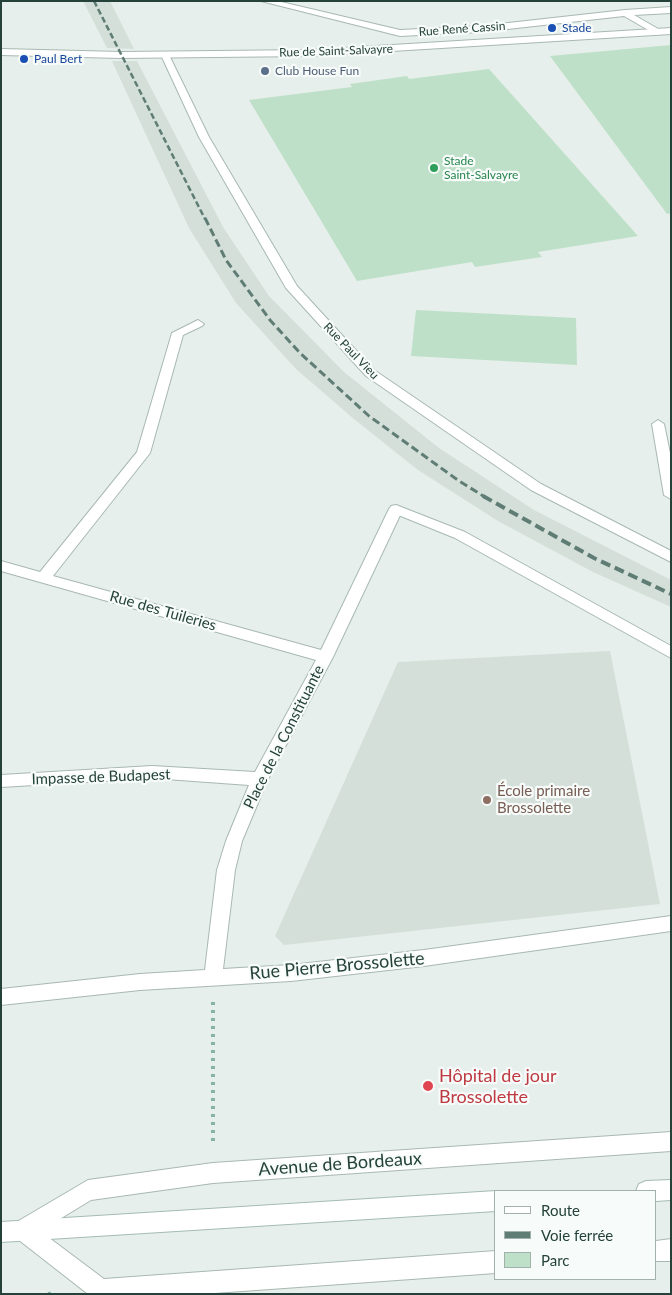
<!DOCTYPE html>
<meta charset="utf-8">
<style>
body{margin:0}
#map{position:relative;width:672px;height:1295px;overflow:hidden;background:#e6efeb;font-family:Lato,sans-serif}
canvas{display:block}
.frame{position:absolute;inset:0;border:2px solid #24423a;pointer-events:none}
.legend{position:absolute;left:494px;top:1190px;width:162px;height:90px;box-sizing:border-box;background:#f7fbf9;border:1px solid #a3b1ad;margin:0;padding:6px 9px;list-style:none;font-size:15px;color:#24423a}
.legend li{display:flex;align-items:center;gap:10px;height:25px}
.legend b{width:25px;border:1px solid #a3b1ad}
</style>
<div id="map">
<canvas width="672" height="1295"></canvas>
<div class="frame"></div>
<ul class="legend">
<li><b style="height:6px;background:#fff"></b>Route</li>
<li><b style="height:6px;background:#5f7d75"></b>Voie ferrée</li>
<li><b style="height:14px;background:#bfe0c8"></b>Parc</li>
</ul>
</div>
<script>
const ctx = document.querySelector('canvas').getContext('2d');
ctx.lineJoin = 'round';
function paint(path, color) { ctx.fillStyle = color; ctx.fill(path, 'evenodd'); }
const poly = rows => new Path2D(rows.map(r => 'M' + r).join(''));
function strokePath(path, color, width, dash) { ctx.strokeStyle = color; ctx.lineWidth = width; ctx.lineCap = dash ? 'butt' : 'round'; ctx.setLineDash(dash || []); ctx.stroke(path); }
function label(font, color, halo, rows, align = 'center') {
  ctx.font = font + ' Lato,sans-serif'; ctx.lineWidth = 4.5; ctx.setLineDash([]); ctx.textBaseline = 'middle'; ctx.strokeStyle = halo; ctx.fillStyle = color; for (const [text, x, y, turn = 0] of rows) {
    ctx.save(); ctx.translate(x, y); ctx.rotate((+turn || 0) * Math.PI / 180); ctx.textAlign = isNaN(turn) ? turn : align; if (halo) ctx.strokeText(text, 0, 0); ctx.fillText(text, 0, 0); ctx.restore();
  }
}
paint(poly([
 [83,1,110,1,134,49,107,48],
 [112,61,137,61,223,227,269,296,344,372,439,448,534,510,671,580,671,607,593,572,498,521,418,470,354,419,296,369,236,303,189,228],
 [610,651,660,904,284,945,275,936,398,662]
]), '#d4dfda');
paint(poly([
 [671,45,671,213,667,214,550,56],
 [489,69,638,236,538,252,542,257,475,267,472,262,357,281,249,100,352,87,350,84,407,76,409,79],
 [416,310,576,318,577,365,411,356]
]), '#bfe0c8');
const service = poly([
 [396,505,465,532,671,646,671,658,455,538,391,512,389,509,391,506,396,505]
]);
const minor = poly([
 [261,1,277,1,400,30,481,26,625,10,671,7,671,13,634,15,660,30,661,32,657,35,624,16,481,32,400,36,261,1],
 [165,52,169,55,209,137,297,286,374,370,541,484,671,551,671,562,531,490,366,376,286,288,199,137,161,55,165,52],
 [198,320,204,324,202,326,183,335,150,453,53,576,321,650,389,509,396,505,403,509,333,657,268,779,242,841,235,870,223,969,291,965,424,950,671,916,671,931,424,966,291,981,140,990,1,1005,1,989,140,974,205,970,217,870,226,841,249,785,152,778,1,787,1,775,152,766,255,772,316,660,1,571,1,561,40,572,137,452,172,333,198,320],
 [658,420,664,424,671,458,671,499,664,495,652,424,658,420],
 [671,1132,671,1151,213,1183,91,1200,40,1231,104,1279,496,1251,496,1273,200,1294,88,1294,15,1237,12,1230,15,1223,88,1180,213,1163,671,1132],
 [671,1239,671,1261,656,1261,656,1241,671,1239]
]);
const tertiary = poly([
 [671,28,671,34,310,56,121,58,1,55,1,49,121,52,310,50,671,28]
]);
const secondary = poly([
 [671,1180,671,1200,656,1201,656,1191,636,1191,639,1184,646,1181,671,1180],
 [496,1191,496,1211,1,1242,1,1222,496,1191]
]);
strokePath(service, '#a8b8b2', 2);
strokePath(minor, '#a8b8b2', 2);
strokePath(tertiary, '#a8b8b2', 2);
strokePath(secondary, '#a4bbb3', 2);
strokePath(poly([
 [213,1002,213,1145],
 [48,1294,56,1293]
]), '#86b3a5', 4, [3, 5]);
paint(service, '#fff');
paint(minor, '#fff');
paint(tertiary, '#fff');
paint(secondary, '#fff');
strokePath(poly([
 [94,1,205,219]
]), '#5f7d75', 2.5, [6, 3]);
strokePath(poly([
 [205,218,226,260,270,320,300,353,369,416,459,481,485,497]
]), '#5f7d75', 3, [8, 4]);
strokePath(poly([
 [483,496,594,558,671,594]
]), '#5f7d75', 4, [10, 5]);
for (const [x, y, r, color] of [
 [552,28,5,"#1a4fb4"],
 [24,59,5,"#1a4fb4"],
 [265,71,5,"#5c6f8a"],
 [434,168,5,"#2e9e5b"],
 [487,800,5,"#8d6e63"],
 [428,1086,6,"#e0444e"]
]) { const dot = new Path2D(); dot.arc(x, y, r, 0, 2 * Math.PI); ctx.fillStyle = color; ctx.fill(dot); strokePath(dot, '#f7fbf9', 2); }
label('12px', '#164399', '#f7fbf9', [
 ["Stade",562,28],
 ["Paul Bert",34,59]
], 'left');
label('12px', '#24423a', '#f7fbf9', [
 ["Rue René Cassin",462,29,-4],
 ["Rue de Saint-Salvayre",336,51,-2],
 ["Rue Paul Vieu",351,351,46]
]);
label('12px', '#4e5e75', '#f7fbf9', [
 ["Club House Fun",275,71]
], 'left');
label('12px', '#27864d', '#f7fbf9', [
 ["Stade",444,161],
 ["Saint-Salvayre",444,175]
], 'left');
label('15px', '#24423a', '#f7fbf9', [
 ["Rue des Tuileries",163,611,16],
 ["Place de la Constituante",284,737,-63],
 ["Impasse de Budapest",101,777,-2]
]);
label('15px', '#785e54', '#f7fbf9', [
 ["École primaire",497,791],
 ["Brossolette",497,808]
], 'left');
label('18px', '#24423a', '#f7fbf9', [
 ["Rue Pierre Brossolette",337,966,-5],
 ["Avenue de Bordeaux",340,1164,-4]
]);
label('18px', '#be3a42', '#f7fbf9', [
 ["Hôpital de jour",439,1076],
 ["Brossolette",439,1097]
], 'left');
</script>
